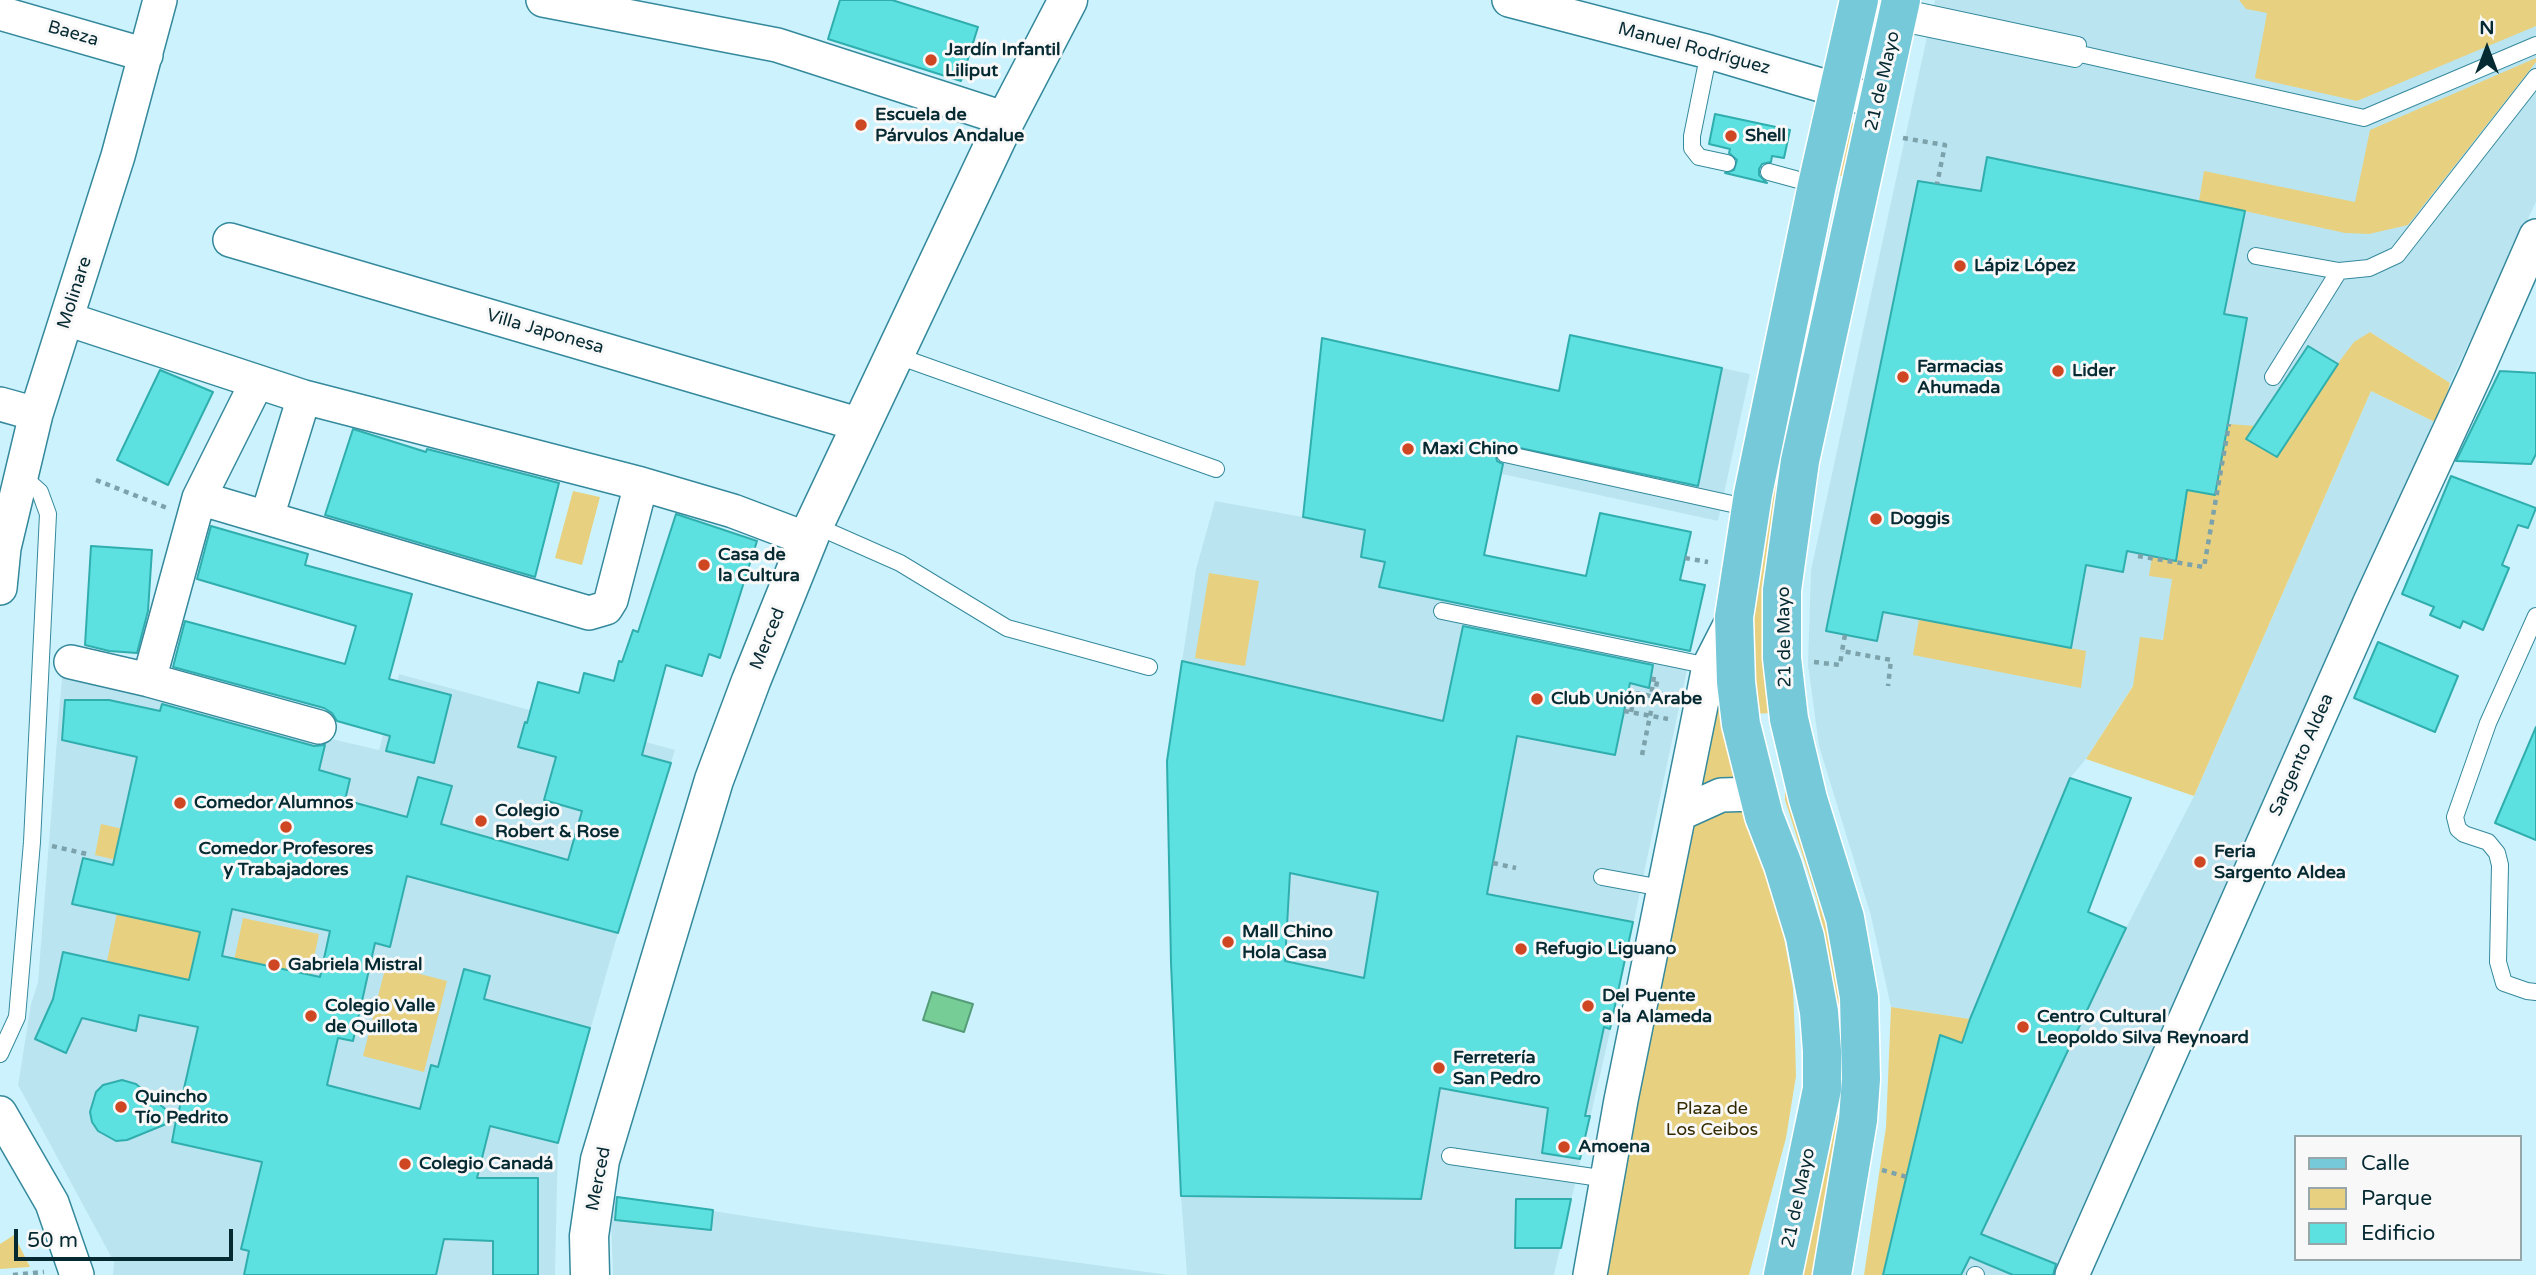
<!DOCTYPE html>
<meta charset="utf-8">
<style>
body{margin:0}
#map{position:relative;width:2536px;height:1275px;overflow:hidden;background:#ccf3fd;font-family:"Varela Round",sans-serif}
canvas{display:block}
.legend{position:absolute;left:2294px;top:1135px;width:228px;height:126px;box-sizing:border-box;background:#f8f8f8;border:2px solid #97a6a9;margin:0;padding:9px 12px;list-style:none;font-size:21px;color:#062a32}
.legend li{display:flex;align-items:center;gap:14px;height:35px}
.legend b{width:35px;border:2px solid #97a6a9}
.north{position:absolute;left:2452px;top:14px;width:70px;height:70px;-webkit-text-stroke:5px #f8f8f8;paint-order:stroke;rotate:0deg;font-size:19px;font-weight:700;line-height:28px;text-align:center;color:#062a32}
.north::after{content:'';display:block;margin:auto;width:24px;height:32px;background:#062a32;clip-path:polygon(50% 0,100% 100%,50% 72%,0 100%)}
.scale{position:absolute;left:14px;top:1229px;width:219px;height:32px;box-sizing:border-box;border:4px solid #062a32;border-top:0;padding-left:9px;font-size:21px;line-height:24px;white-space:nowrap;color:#062a32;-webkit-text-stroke:5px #f8f8f8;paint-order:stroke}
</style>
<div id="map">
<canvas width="2536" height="1275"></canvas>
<ul class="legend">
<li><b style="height:9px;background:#76c9d9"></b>Calle</li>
<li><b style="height:19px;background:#e7d180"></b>Parque</li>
<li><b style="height:19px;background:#5ce0e0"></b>Edificio</li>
</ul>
<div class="north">N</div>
<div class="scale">50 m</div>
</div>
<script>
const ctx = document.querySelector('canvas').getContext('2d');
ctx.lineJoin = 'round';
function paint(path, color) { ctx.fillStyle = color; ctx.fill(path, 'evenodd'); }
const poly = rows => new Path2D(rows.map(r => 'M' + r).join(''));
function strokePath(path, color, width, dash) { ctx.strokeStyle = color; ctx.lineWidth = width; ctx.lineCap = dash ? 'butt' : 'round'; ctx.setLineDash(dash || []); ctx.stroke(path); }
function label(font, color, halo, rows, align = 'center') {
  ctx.font = font + ' "Varela Round",sans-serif'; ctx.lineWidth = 6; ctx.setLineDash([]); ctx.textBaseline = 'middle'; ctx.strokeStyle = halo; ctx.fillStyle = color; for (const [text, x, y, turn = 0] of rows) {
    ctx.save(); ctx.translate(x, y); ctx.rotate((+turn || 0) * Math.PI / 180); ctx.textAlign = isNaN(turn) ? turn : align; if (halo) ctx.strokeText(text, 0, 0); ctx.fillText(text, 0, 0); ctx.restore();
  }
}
paint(poly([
 [1935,0,2536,0,2536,202,2450,383,2370,332,2354,343,2341,359,2086,759,2070,778,1970,1019,1891,1007,1871,916,1819,746,1808,665,1811,570],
 [1570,335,1750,374,1718,521,1502,474,1484,555,1477,608,1690,656,1615,1010,1554,1275,1187,1275,1181,1196,1171,963,1167,761,1196,569,1215,501,1303,517,1322,338,1558,391],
 [2371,391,2439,424,2054,1275,1961,1275,2126,928,2194,796],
 [399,674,675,750,618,933,558,1143,555,1275,113,1275,114,1262,18,1085,31,1004,38,982,62,676,379,750],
 [610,1195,816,1227,1169,1275,613,1275]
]), '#bae5f0');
paint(poly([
 [2239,0,2536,0,2536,26,2357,101,2255,78,2267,13,2246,9],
 [2536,58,2536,62,2408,225,2369,234,2345,233,2199,201,2204,171,2355,202,2370,130],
 [1842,121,1856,124,1845,177,1831,174],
 [1804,328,1812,347,1778,496,1766,563,1764,660,1766,695,1770,713,1756,714,1749,658,1754,577],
 [2370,332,2450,383,2439,424,2371,391,2194,796,2086,759,2133,686,2140,637,2163,640,2172,579,2149,576,2152,557,2175,560,2187,490,2216,495,2228,424,2255,426,2277,457,2341,359,2354,342],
 [573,491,600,497,582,565,555,558],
 [1209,573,1259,581,1245,666,1195,658],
 [1919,619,2086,651,2081,688,1913,655],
 [1719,677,1744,776,1694,790],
 [1791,787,1798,795,1854,1043,1815,1275,1795,1275,1838,1061,1835,988,1817,900,1785,800,1785,790],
 [1712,808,1744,811,1781,921,1793,988,1795,1038,1796,1076,1786,1138,1749,1275,1603,1275,1686,845,1697,822],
 [101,824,227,853,209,882,95,855],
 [117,913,200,932,189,980,107,961],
 [243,918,319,934,307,992,285,969,261,964,257,981,231,975],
 [386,965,447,981,424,1072,363,1056],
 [1891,1007,1970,1019,1962,1043,1940,1035,1883,1275,1864,1275,1886,1127],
 [14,1235,30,1267,0,1269,0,1244]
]), '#e7d180');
const water = poly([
 [932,992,973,1004,964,1032,923,1020,932,992]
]);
paint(water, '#77cd96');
strokePath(water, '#559c78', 2);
const building = poly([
 [840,0,892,0,978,27,961,81,828,39,840,0],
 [1715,114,1790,130,1784,158,1772,156,1771,162,1762,164,1759,169,1759,175,1767,183,1725,173,1734,170,1737,160,1729,153,1730,149,1709,144,1715,114],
 [1987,157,2245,211,2224,314,2247,318,2215,495,2187,490,2176,561,2127,551,2123,572,2086,565,2071,648,1883,612,1877,641,1826,631,1918,181,1981,191,1987,157],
 [1570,335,1722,368,1698,486,1501,444,1495,452,1497,461,1503,464,1484,555,1586,576,1600,513,1691,532,1680,580,1705,585,1690,651,1379,587,1385,562,1361,557,1365,530,1303,517,1322,338,1559,391,1570,335],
 [2308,346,2338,364,2277,457,2246,439,2308,346],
 [160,370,213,392,168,485,117,460,160,370],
 [2500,371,2536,373,2536,454,2531,464,2456,461,2500,371],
 [353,429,426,452,427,449,559,483,535,577,325,515,353,429],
 [2451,476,2536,508,2528,528,2518,525,2502,565,2509,568,2483,630,2463,621,2460,628,2430,615,2434,607,2402,594,2451,476],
 [676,514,757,541,720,658,709,654,702,676,666,665,642,755,671,763,618,933,407,876,390,947,375,943,353,1041,338,1038,327,1085,420,1109,431,1065,438,1067,464,969,490,976,484,999,590,1028,558,1143,490,1126,477,1178,538,1178,538,1275,493,1275,493,1241,444,1239,436,1275,244,1275,249,1251,241,1249,262,1162,172,1142,176,1120,127,1140,116,1141,98,1131,92,1122,90,1112,96,1092,103,1085,122,1080,136,1084,177,1119,198,1027,139,1015,136,1031,82,1018,66,1053,35,1039,53,999,63,952,189,980,200,932,72,904,83,858,113,865,137,757,62,740,65,700,109,700,160,711,162,704,314,746,325,745,319,770,350,779,345,800,407,817,418,777,452,786,441,824,568,860,582,811,544,800,556,757,518,747,525,722,527,723,538,682,579,693,584,673,614,681,619,661,622,662,633,630,638,632,676,514],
 [232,909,330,931,320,977,222,956,232,909],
 [211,526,308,554,305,565,412,594,389,679,451,695,434,763,386,751,390,736,337,721,332,713,324,708,173,667,185,621,345,664,356,626,197,579,211,526],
 [91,546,152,550,148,611,137,653,109,651,85,645,91,546],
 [1463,626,1653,665,1649,688,1630,683,1615,755,1517,736,1487,894,1633,922,1610,1029,1604,1027,1585,1116,1590,1116,1580,1159,1542,1153,1548,1108,1440,1088,1421,1199,1181,1196,1171,963,1167,761,1182,661,1443,721,1463,626],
 [1290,873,1378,892,1364,978,1285,961,1290,873],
 [2378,642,2458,676,2435,732,2354,698,2378,642],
 [2536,727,2536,840,2495,823,2536,727],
 [2070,778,2131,798,2088,912,2126,928,1981,1234,2056,1264,2053,1275,2013,1275,1970,1257,1961,1275,1883,1275,1940,1035,1962,1043,1970,1019,2070,778],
 [617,1197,713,1210,711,1230,615,1220,617,1197],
 [1516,1199,1571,1199,1561,1248,1515,1248,1516,1199]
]);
paint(building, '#5ce0e0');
strokePath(building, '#30aeae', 2);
const service = poly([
 [1896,22,2075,59,2078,45,1900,7],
 [1709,52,1692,136,1692,148,1699,157,1727,163],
 [2076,53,2364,118,2536,45],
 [1769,172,1817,185],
 [2256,256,2339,271,2369,268,2397,255,2536,77],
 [895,355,1216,469],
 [2273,377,2339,271],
 [1505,454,1750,508],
 [814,525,900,563,1007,628,1149,667],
 [1442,611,1709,666],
 [2536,616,2488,723,2455,817,2458,829,2464,834,2488,842,2497,853,2500,865,2498,962,2504,983,2527,991,2536,992],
 [1602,877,1662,888],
 [0,1054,17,1017,32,842,48,514,40,492,20,474],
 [1450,1156,1607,1179],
 [1975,1275,1976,1275]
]);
const minor = poly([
 [543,0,777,45,1006,119],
 [1509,0,1709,52,1878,102],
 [0,13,146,55],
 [230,240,861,425],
 [67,319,304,397,641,484,733,511,807,539],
 [0,404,36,414],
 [199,498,589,613,606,608,611,600,641,484],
 [267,517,304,397],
 [0,588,4,548,36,414,118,156,160,0],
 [71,662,149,680,319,727],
 [149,680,199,498,257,382],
 [1679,814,1721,795,1758,794],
 [0,1113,52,1203,77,1275],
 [1590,1275,1621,1100,1709,666,1734,617],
 [2072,1275,2370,602,2475,375,2536,236]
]);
const secondary = poly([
 [590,1275,589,1236,600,1160,714,780,751,681,814,525,1006,119,1068,0]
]);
const primary = poly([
 [1783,1275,1822,1089,1822,1051,1819,1012,1805,937,1783,865,1764,816,1741,724,1736,682,1734,617,1753,494,1817,185,1859,0],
 [1832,1275,1858,1120,1861,1079,1859,997,1845,918,1808,799,1789,719,1782,658,1782,590,1800,461,1901,0]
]);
strokePath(service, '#35899c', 18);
strokePath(minor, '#35899c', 36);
strokePath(secondary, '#35899c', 41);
strokePath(primary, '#fff', 41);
strokePath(poly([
 [1903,138,1945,145,1937,184],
 [96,480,167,508],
 [2138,556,2204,567,2229,424],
 [1685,558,1708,562],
 [1845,635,1842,651,1891,660,1888,686],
 [1814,662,1840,665,1842,651],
 [1624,711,1668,719],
 [1631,712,1635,693,1651,696,1654,676],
 [1642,755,1658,677],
 [52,846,87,854],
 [1493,863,1516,868],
 [1882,1170,1907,1177],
 [13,1275,44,1272]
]), '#7ca2ab', 4.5, [5, 5]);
strokePath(service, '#fff', 16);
strokePath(minor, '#fff', 33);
strokePath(secondary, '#fff', 38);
strokePath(primary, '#76c9d9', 38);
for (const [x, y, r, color] of [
 [931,60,7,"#cf4623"],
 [861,125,7,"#cf4623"],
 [1731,136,7,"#cf4623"],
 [1960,266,7,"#cf4623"],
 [2058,371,7,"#cf4623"],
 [1903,377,7,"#cf4623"],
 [1408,449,7,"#cf4623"],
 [1876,519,7,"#cf4623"],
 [704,565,7,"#cf4623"],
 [1537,699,7,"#cf4623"],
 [180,803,7,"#cf4623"],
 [481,821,7,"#cf4623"],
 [286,827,7,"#cf4623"],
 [2200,862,7,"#cf4623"],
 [1228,942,7,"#cf4623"],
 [1521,949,7,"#cf4623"],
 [274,965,7,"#cf4623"],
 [1588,1006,7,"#cf4623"],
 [311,1016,7,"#cf4623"],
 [2023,1027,7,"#cf4623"],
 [1439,1068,7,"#cf4623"],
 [121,1107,7,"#cf4623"],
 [1564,1147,7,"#cf4623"],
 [405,1164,7,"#cf4623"]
]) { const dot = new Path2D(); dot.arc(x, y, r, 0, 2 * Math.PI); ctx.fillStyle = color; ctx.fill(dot); strokePath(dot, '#f8f8f8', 2.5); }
label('18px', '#062a32', '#f8f8f8', [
 ["Baeza",73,34,16],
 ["Manuel Rodríguez",1694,49,15],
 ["21 de Mayo",1883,81,-77],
 ["Molinare",75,293,-72],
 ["Villa Japonesa",545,332,16],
 ["21 de Mayo",1785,637,-91],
 ["Merced",768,639,-68],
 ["Sargento Aldea",2302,755,-66],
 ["Merced",599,1179,-79],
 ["21 de Mayo",1799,1198,-78]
]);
label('bold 18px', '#062a32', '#f8f8f8', [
 ["Jardín Infantil",945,50],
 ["Liliput",945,71],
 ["Escuela de",875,115],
 ["Párvulos Andalue",875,136],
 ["Shell",1745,136],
 ["Lápiz López",1974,266],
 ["Farmacias",1917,367],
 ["Ahumada",1917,388],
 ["Lider",2072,371],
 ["Maxi Chino",1422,449],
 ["Doggis",1890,519],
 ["Casa de",718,555],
 ["la Cultura",718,576],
 ["Club Unión Arabe",1551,699],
 ["Comedor Alumnos",194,803],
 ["Colegio",495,811],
 ["Robert & Rose",495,832],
 ["Comedor Profesores",286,849,"center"],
 ["y Trabajadores",286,870,"center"],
 ["Feria",2214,852],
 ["Sargento Aldea",2214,873],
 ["Mall Chino",1242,932],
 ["Hola Casa",1242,953],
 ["Refugio Liguano",1535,949],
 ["Gabriela Mistral",288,965],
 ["Del Puente",1602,996],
 ["a la Alameda",1602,1017],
 ["Colegio Valle",325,1006],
 ["de Quillota",325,1027],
 ["Centro Cultural",2037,1017],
 ["Leopoldo Silva Reynoard",2037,1038],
 ["Ferretería",1453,1058],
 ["San Pedro",1453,1079],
 ["Quincho",135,1097],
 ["Tío Pedrito",135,1118],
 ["Amoena",1578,1147],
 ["Colegio Canadá",419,1164]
], 'left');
label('18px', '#342a01', '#f8f8f8', [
 ["Plaza de",1712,1109],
 ["Los Ceibos",1712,1130]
]);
</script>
